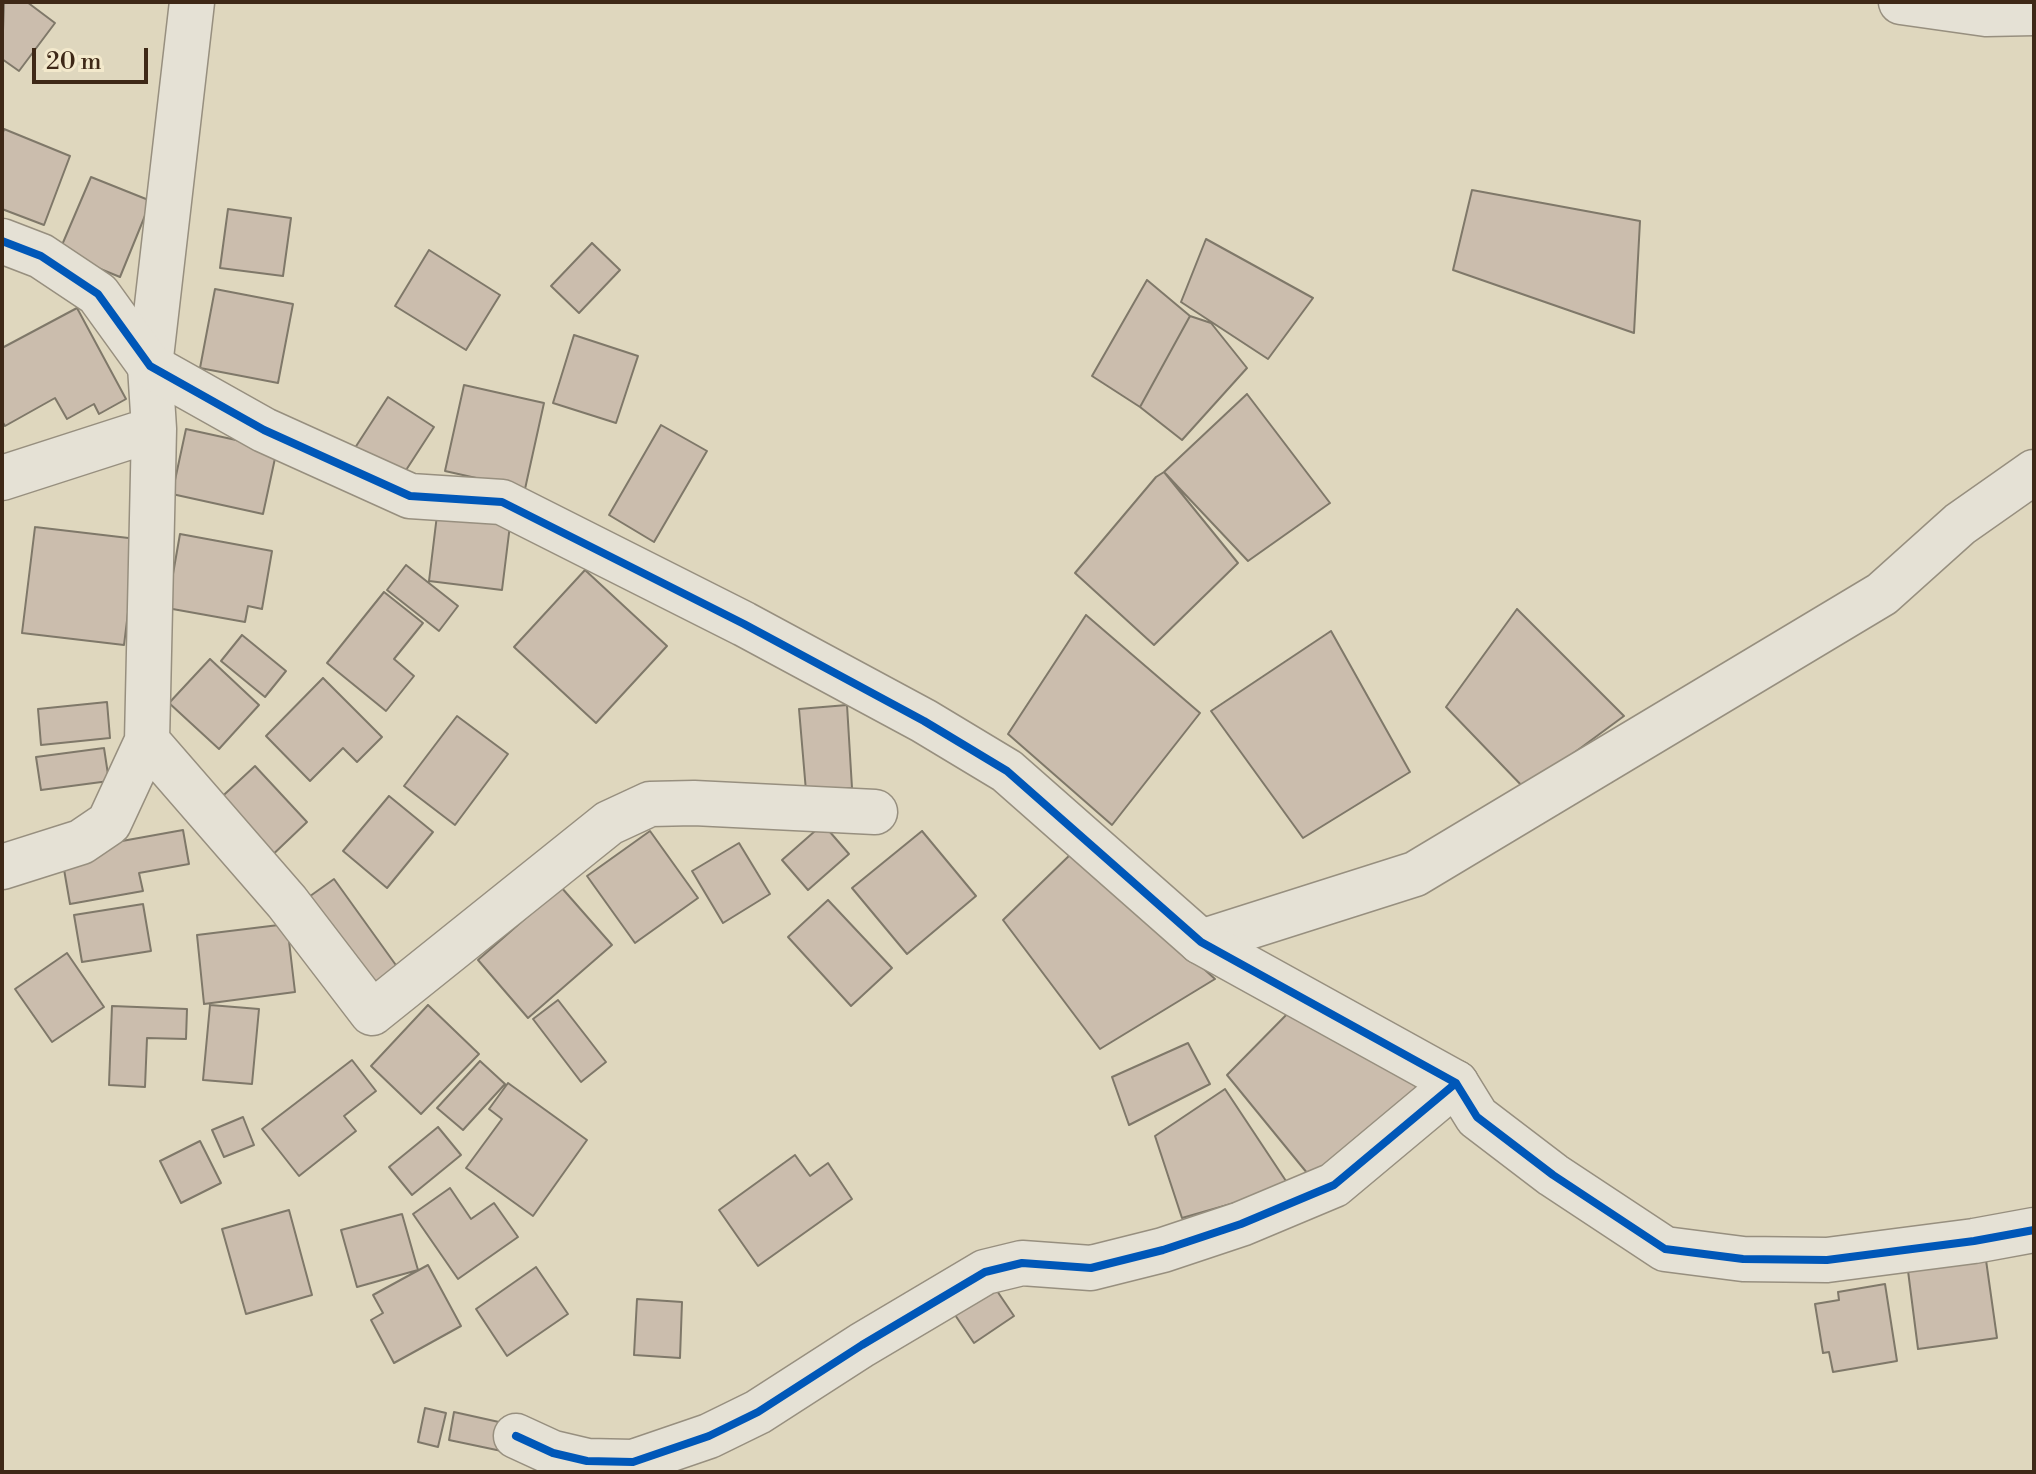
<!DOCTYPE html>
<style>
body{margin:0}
#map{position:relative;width:2036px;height:1474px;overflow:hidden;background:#dfd7be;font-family:"Libre Bodoni",serif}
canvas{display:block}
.frame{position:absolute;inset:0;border:4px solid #3e2817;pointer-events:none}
.scale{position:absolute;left:32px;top:48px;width:116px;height:36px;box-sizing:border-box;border:4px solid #3e2817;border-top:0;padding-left:10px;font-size:24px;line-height:28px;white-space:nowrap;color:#3e2817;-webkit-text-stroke:6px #f3e9cc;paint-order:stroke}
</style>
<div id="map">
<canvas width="2036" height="1474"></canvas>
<div class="frame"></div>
<div class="scale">20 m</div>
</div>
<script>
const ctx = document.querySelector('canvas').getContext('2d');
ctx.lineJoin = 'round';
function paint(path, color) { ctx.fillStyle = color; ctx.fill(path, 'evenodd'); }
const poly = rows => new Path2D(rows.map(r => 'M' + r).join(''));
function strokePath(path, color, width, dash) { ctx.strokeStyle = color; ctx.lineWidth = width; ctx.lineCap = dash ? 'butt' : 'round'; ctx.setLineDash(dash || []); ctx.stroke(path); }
const building = poly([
 [4,2,27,2,55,23,19,71,2,59,4,2],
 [4,129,70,156,44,225,2,209,2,136,4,129],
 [91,177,151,201,120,277,59,252,91,177],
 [1472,190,1640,221,1634,333,1453,270,1472,190],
 [228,209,291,218,283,276,220,268,228,209],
 [1206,239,1313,298,1268,359,1181,302,1206,239],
 [592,243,620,270,579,313,551,286,592,243],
 [429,250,500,295,466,350,395,306,429,250],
 [1147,280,1190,316,1140,407,1092,376,1147,280],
 [215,289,293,304,278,383,200,368,215,289],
 [77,308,126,399,99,414,94,404,67,419,55,398,5,426,2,421,2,348,77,308],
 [1190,316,1211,323,1247,368,1182,440,1140,407,1190,316],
 [574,335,638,356,616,423,553,403,574,335],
 [464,385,544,403,525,489,445,471,464,385],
 [1247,394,1330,503,1248,561,1164,472,1247,394],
 [388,397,434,427,397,484,351,454,388,397],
 [661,425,707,451,654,542,609,515,661,425],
 [186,429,277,449,263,514,172,494,186,429],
 [1164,472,1238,563,1154,645,1075,573,1156,477,1164,472],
 [437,515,510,525,502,590,429,581,437,515],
 [35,527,137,539,124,645,22,633,35,527],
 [180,534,272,551,262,609,248,606,245,622,167,608,180,534],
 [406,565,458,606,439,631,387,590,406,565],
 [585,570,667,646,596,723,514,647,585,570],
 [384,592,423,623,394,659,414,676,386,711,327,663,384,592],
 [1517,609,1624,716,1525,789,1446,707,1517,609],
 [1086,615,1200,713,1112,825,1008,734,1086,615],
 [1331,631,1410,772,1303,838,1211,711,1331,631],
 [242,635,286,671,265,697,221,661,242,635],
 [210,659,259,705,219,749,169,703,210,659],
 [323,678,382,737,357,762,343,748,310,781,266,736,323,678],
 [107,702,110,738,41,745,38,709,107,702],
 [847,705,852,788,806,791,799,709,847,705],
 [457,716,508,754,455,825,404,786,457,716],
 [104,748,109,781,41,790,36,757,104,748],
 [255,766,307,822,265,862,213,805,255,766],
 [389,796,433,832,387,888,343,851,389,796],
 [823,824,849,854,808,890,782,860,823,824],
 [183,830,189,864,139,873,143,891,70,904,61,852,183,830],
 [650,831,698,898,635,943,587,876,650,831],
 [922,831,976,896,907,954,852,888,922,831],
 [739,843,770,894,723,923,692,871,739,843],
 [1074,851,1215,979,1100,1049,1003,920,1074,851],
 [334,879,398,968,369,989,306,899,334,879],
 [561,887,612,945,528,1018,478,960,561,887],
 [828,900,892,968,851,1006,788,937,828,900],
 [143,904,151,951,82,962,74,915,143,904],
 [287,924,295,992,204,1004,197,935,287,924],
 [67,953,104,1007,52,1042,15,989,67,953],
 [558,1000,606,1062,581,1082,533,1019,558,1000],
 [210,1005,259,1009,252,1084,203,1080,210,1005],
 [428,1005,479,1054,421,1114,371,1066,428,1005],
 [112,1006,187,1009,186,1039,147,1038,145,1087,109,1085,112,1006],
 [1295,1006,1427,1081,1312,1179,1227,1075,1295,1006],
 [1188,1043,1210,1084,1129,1125,1112,1077,1188,1043],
 [352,1060,376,1091,344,1116,356,1131,299,1176,262,1129,352,1060],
 [480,1061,505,1084,463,1130,437,1108,480,1061],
 [508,1083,587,1140,533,1216,466,1168,502,1119,489,1109,508,1083],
 [1225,1089,1290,1187,1182,1218,1155,1136,1225,1089],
 [243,1117,254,1145,224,1157,212,1130,243,1117],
 [438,1127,461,1155,412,1195,389,1167,438,1127],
 [200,1141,221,1183,181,1203,160,1161,200,1141],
 [795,1155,810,1176,828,1163,852,1199,758,1266,719,1210,795,1155],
 [450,1188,471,1219,494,1203,518,1237,458,1279,413,1214,450,1188],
 [289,1210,312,1295,246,1314,222,1229,289,1210],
 [402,1214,418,1270,357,1287,341,1230,402,1214],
 [1985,1253,1997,1338,1918,1349,1907,1263,1985,1253],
 [428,1265,461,1326,394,1363,371,1320,383,1313,373,1295,428,1265],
 [536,1267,568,1314,507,1356,476,1309,536,1267],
 [1885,1284,1897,1361,1833,1372,1829,1352,1823,1353,1815,1304,1839,1300,1838,1292,1885,1284],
 [993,1285,1014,1316,974,1343,953,1312,993,1285],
 [637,1299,682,1302,680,1358,634,1355,637,1299],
 [425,1408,446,1413,438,1447,418,1442,425,1408],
 [454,1412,517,1426,511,1453,449,1440,454,1412]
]);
paint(building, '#cbbdad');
strokePath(building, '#7f7869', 2);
const minor = poly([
 [1901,2,1986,14,2034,13],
 [2,478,154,429],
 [147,741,287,902,372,1013,609,823,650,804,694,803,875,812],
 [2,867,81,842,109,823,147,741,154,429,150,366,192,2],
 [1201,942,1415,874,1882,594,1960,524,2034,472],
 [516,1436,553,1453,587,1461,633,1462,709,1436,758,1412,862,1345,985,1272,1022,1263,1091,1268,1163,1250,1241,1224,1334,1185,1456,1083]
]);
const tertiary = poly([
 [2,241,41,256,98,294,150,366,264,430,410,496,502,502,744,624,924,721,1007,771,1201,942,1456,1083,1477,1117,1553,1175,1665,1249,1743,1259,1827,1260,1974,1241,2034,1230]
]);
strokePath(minor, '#978f7f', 47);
strokePath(tertiary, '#978f7f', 47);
strokePath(minor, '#e5e1d5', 44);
strokePath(tertiary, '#e5e1d5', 44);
strokePath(poly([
 [2,241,41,256,98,294,150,366,264,430,410,496,502,502,744,624,924,721,1007,771,1201,942,1456,1083,1477,1117,1553,1175,1665,1249,1743,1259,1827,1260,1974,1241,2034,1230],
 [516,1436,553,1453,587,1461,633,1462,709,1436,758,1412,862,1345,985,1272,1022,1263,1091,1268,1163,1250,1241,1224,1334,1185,1456,1083]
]), '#0057b8', 8);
</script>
